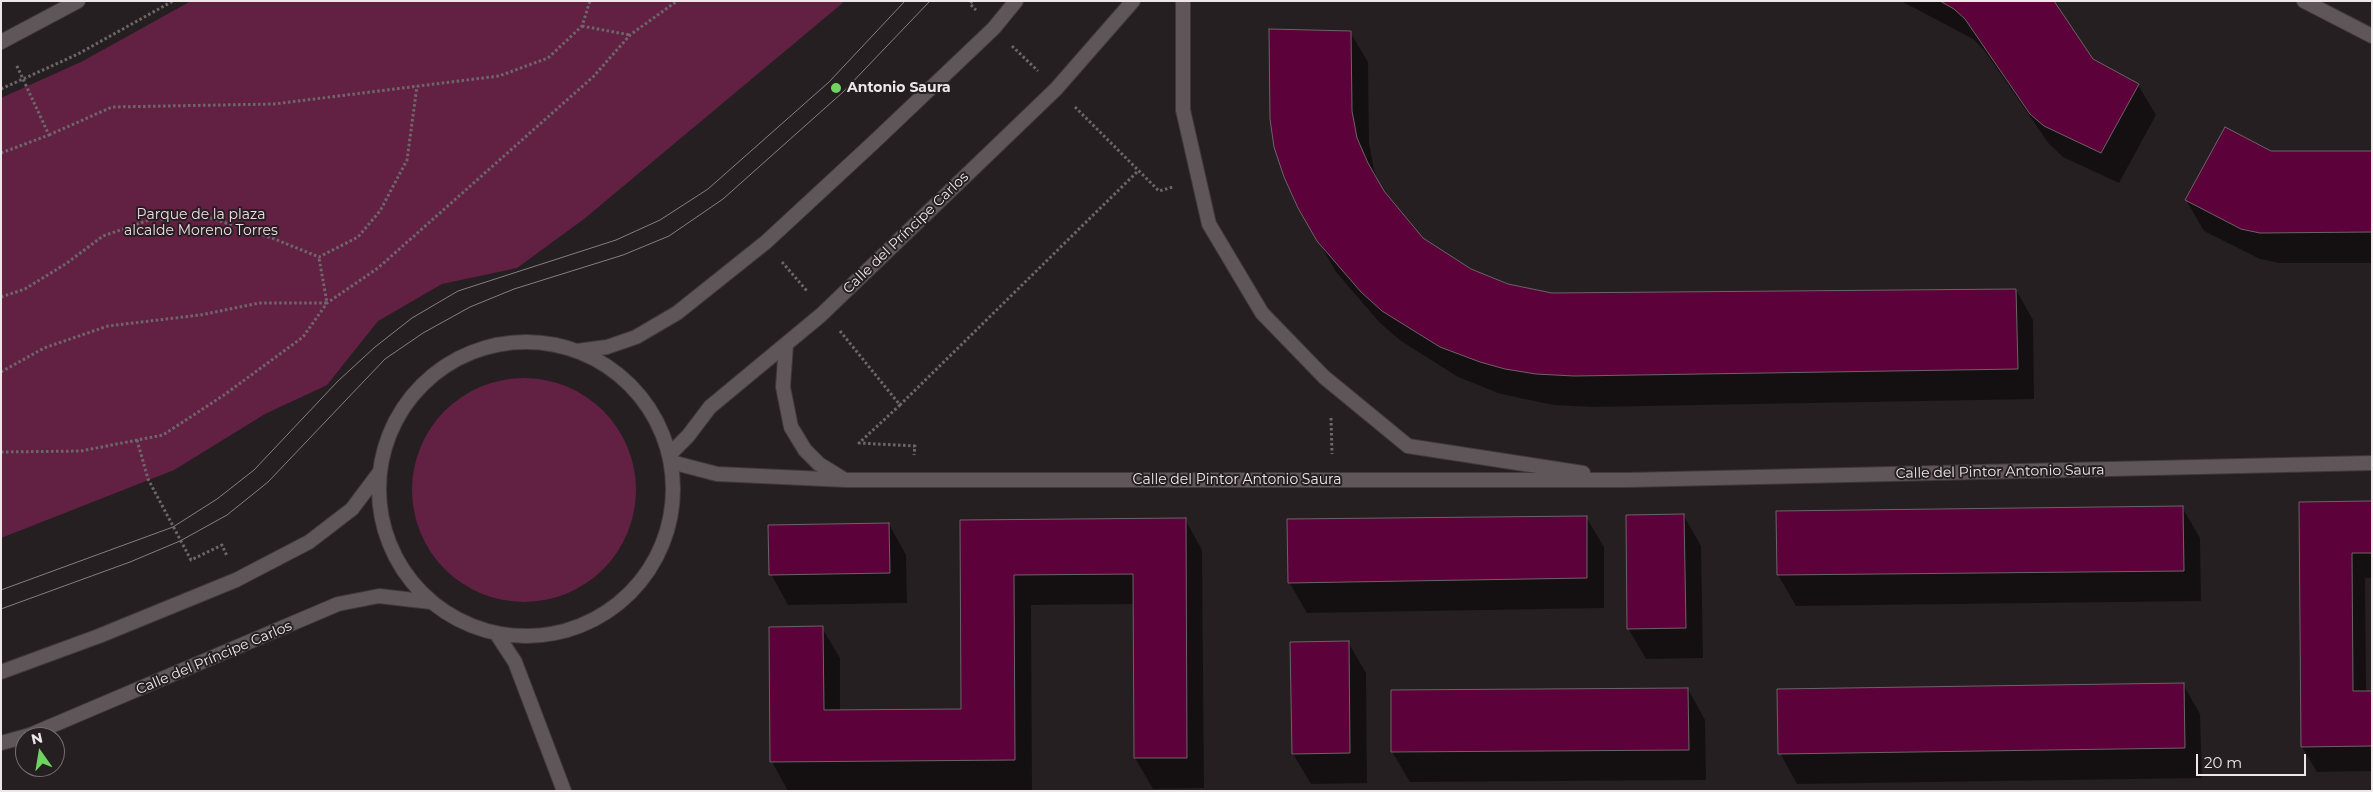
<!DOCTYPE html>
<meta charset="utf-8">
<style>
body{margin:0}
#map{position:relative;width:2373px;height:792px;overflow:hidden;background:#261f22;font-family:Montserrat,sans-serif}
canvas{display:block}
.frame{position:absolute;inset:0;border:2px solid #ede7ea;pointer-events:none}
.north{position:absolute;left:15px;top:727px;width:50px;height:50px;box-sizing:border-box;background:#261f22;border:1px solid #766f72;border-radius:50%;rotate:347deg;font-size:14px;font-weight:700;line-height:20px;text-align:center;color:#ede7ea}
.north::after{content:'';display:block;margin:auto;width:18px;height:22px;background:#6ed360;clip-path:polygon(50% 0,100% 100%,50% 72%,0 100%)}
.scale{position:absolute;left:2196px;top:754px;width:110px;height:22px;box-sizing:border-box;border:2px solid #ede7ea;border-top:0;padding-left:6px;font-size:15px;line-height:18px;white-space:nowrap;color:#ede7ea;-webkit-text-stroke:4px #261f22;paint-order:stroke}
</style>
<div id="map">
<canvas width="2373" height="792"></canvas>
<div class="frame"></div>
<div class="north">N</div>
<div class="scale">20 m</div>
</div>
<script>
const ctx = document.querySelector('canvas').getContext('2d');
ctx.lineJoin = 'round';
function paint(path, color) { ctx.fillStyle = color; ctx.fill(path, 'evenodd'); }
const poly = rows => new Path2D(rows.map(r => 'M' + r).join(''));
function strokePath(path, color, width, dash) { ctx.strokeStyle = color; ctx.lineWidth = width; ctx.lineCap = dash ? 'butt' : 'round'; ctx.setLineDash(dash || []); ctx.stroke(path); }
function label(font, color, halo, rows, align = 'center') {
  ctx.font = font + ' Montserrat,sans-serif'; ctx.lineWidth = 4; ctx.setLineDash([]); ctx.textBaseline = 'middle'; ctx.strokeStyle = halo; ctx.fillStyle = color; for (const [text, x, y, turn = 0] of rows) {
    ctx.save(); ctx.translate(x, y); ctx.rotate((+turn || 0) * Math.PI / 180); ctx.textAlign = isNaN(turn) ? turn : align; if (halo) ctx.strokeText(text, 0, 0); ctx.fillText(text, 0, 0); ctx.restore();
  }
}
paint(poly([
 [191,1,845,1,584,219,517,268,442,284,378,321,327,385,265,414,174,470,1,538,1,98,83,61],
 '412 490a112 112 0 1 1 224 0a112 112 0 1 1-224 0Z'
]), '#622143');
paint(poly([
 [1901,1,2053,1,2092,59,2138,85,2156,115,2119,183,2063,157,2049,144,1984,50,1973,39],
 [1350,32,1368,62,1369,143,1374,170,1384,193,1422,239,1470,271,1507,285,1552,295,2016,290,2033,320,2034,399,1592,407,1554,405,1524,399,1498,393,1458,377,1401,341,1380,323,1336,272,1299,207],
 [2270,152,2372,152,2372,263,2279,263,2260,259,2204,231,2186,200],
 [2372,502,2372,578,2365,578,2366,692,2372,692,2372,771,2317,772,2302,747,2300,503],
 [2182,507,2200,538,2201,601,1796,606,1778,575,1777,512],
 [1684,516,1701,546,1703,658,1646,659,1628,628],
 [1586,517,1604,547,1604,608,1307,613,1289,582],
 [1185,519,1202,550,1204,788,1153,789,1135,758,1134,604,1031,605,1032,790,788,791,772,762,771,628,822,628,840,658,840,711,962,710,961,521],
 [889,524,906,555,907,603,788,605,771,574],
 [1348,642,1366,673,1367,783,1311,784,1293,754],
 [2183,684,2200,714,2202,778,1797,784,1780,753],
 [1688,689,1705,720,1706,780,1410,782,1392,752]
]), '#0007');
const building = poly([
 [1940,1,2054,1,2093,59,2139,84,2101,153,2044,126,2030,114,1965,19,1954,9,1940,1],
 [1269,29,1351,31,1352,111,1357,138,1368,163,1384,191,1423,238,1471,269,1508,284,1552,293,2016,289,2018,369,1574,376,1536,374,1505,369,1480,362,1440,347,1382,311,1361,292,1317,241,1298,208,1284,177,1274,147,1270,119,1269,29],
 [2225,127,2271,151,2372,151,2372,232,2260,233,2241,229,2185,200,2225,127],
 [2372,501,2372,553,2352,553,2353,691,2372,691,2372,746,2301,747,2299,502,2372,501],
 [2183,506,2184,571,1777,575,1776,511,2183,506],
 [1684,514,1686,628,1627,629,1626,515,1684,514],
 [1587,516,1587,578,1288,583,1287,519,1587,516],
 [1186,518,1187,758,1134,758,1133,574,1014,575,1015,760,770,762,769,627,823,626,824,710,961,709,960,520,1186,518],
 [889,523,890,573,769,575,768,525,889,523],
 [1349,641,1350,753,1292,754,1290,642,1349,641],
 [2184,683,2185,748,1778,754,1777,689,2184,683],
 [1688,688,1689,750,1391,752,1391,690,1688,688]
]);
paint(building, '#5c0139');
strokePath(building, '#6d6367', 1);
const minor = poly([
 [1183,1,1183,110,1209,224,1262,313,1324,377,1408,446,1583,473],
 [2304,1,2372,36],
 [1,42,78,1],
 '379 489a147 147 0 1 1 294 0a147 147 0 1 1-294 0Z',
 [786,344,783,387,791,427,805,450,819,464,845,480],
 [577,351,607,347,636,337,677,313,766,242,873,143,994,28,1016,1],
 [670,454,688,436,710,407,821,315,1056,89,1133,1],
 [671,462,717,474,846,480,1628,480,2372,463],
 [496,633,515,662,564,791],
 [1,672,99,636,236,580,309,542,352,509,379,473],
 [1,743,30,735,338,604,379,596,431,602]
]);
strokePath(minor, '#40393c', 16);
strokePath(poly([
 [972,1,970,4,976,10],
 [582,26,630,35],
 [1012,46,1038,71],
 [1,89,78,54,173,1],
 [1075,107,1159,191,1173,187],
 [49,135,112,107,274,104,499,76,548,58,582,26,590,1],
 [1,153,49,135,16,64],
 [782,262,807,291],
 [1,297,25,289,67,263,103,236,149,220,208,217,272,238,319,257,358,237,380,211,407,160,417,86],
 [840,331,900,405,1138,171],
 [1,372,44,348,108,326,200,315,259,303,327,303,319,258],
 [900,405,859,443,915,446,914,455],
 [1331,418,1332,454],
 [137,440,148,479,191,560,222,545,227,556],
 [1,452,81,451,163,435,224,395,303,337,327,303,378,268,594,76,630,35,677,1]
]), '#6e676a', 3, [2.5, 2.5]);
strokePath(minor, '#5f565a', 14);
strokePath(poly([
 [1,590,173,527,217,499,254,470,338,381,375,347,412,318,458,291,616,240,660,220,708,189,829,82,905,1],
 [1,609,130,562,180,541,227,515,268,482,385,359,423,333,470,307,514,289,623,255,669,236,723,199,843,92,930,1]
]), '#857f82', 1);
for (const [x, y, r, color] of [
 [836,88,6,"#6ed360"]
]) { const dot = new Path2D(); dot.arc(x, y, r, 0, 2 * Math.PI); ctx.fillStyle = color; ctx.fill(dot); strokePath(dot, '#261f22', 2); }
label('bold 14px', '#ede7ea', '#261f22', [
 ["Antonio Saura",847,88]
], 'left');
label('14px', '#f5dbe5', '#261f22', [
 ["Parque de la plaza",201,215],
 ["alcalde Moreno Torres",201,231]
]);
label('14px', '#ede7ea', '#261f22', [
 ["Calle del Príncipe Carlos",906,233,-44],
 ["Calle del Pintor Antonio Saura",2000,472,-1],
 ["Calle del Pintor Antonio Saura",1237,480],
 ["Calle del Príncipe Carlos",214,658,-23]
]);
</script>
